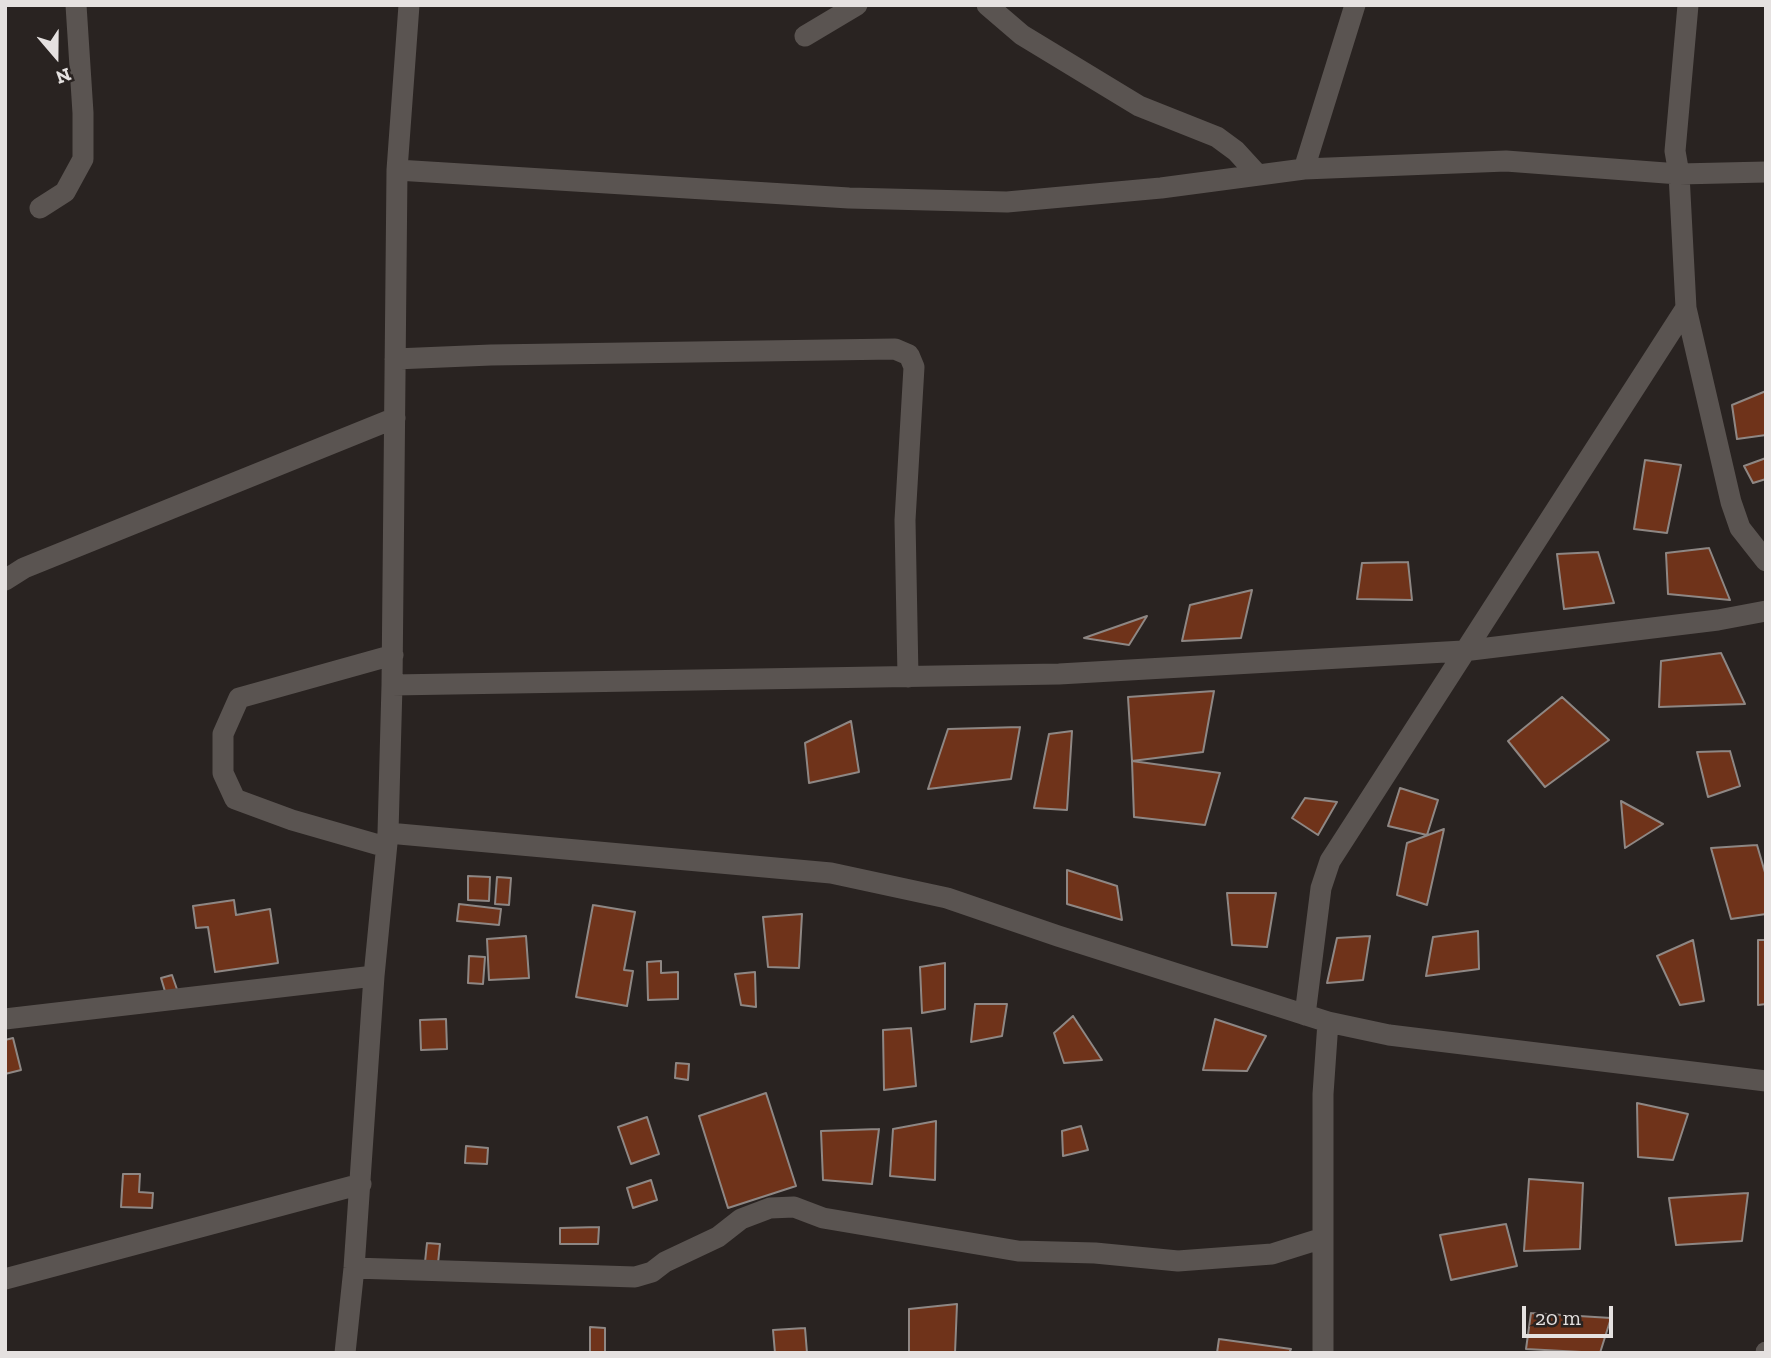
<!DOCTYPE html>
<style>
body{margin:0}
#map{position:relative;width:1771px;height:1358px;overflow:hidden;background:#292321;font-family:"Zilla Slab",serif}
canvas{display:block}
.frame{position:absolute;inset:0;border:7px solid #e5e1e0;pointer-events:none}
.north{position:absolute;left:21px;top:21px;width:70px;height:70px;-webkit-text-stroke:5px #292321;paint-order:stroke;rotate:160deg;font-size:19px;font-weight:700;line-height:28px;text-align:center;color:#e5e1e0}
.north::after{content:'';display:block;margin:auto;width:24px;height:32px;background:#e5e1e0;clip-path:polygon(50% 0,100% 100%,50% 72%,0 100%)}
.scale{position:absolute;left:1522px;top:1306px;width:91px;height:32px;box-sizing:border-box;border:4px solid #e5e1e0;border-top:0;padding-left:9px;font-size:21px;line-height:24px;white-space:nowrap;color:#e5e1e0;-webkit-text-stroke:5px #292321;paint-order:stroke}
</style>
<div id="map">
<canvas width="1771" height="1358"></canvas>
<div class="frame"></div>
<div class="north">N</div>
<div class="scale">20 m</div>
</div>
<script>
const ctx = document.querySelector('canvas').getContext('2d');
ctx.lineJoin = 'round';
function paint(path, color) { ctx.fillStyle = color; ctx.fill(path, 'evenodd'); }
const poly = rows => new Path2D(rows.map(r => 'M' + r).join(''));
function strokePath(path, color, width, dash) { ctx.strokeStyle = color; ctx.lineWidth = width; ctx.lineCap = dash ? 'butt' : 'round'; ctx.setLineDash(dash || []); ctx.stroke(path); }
const building = poly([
 [1766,391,1766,435,1737,439,1732,405,1766,391],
 [1766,458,1766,479,1753,483,1744,466,1766,458],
 [1645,460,1681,465,1667,533,1634,529,1645,460],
 [1709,548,1730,600,1668,594,1666,553,1709,548],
 [1598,552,1614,603,1564,609,1557,554,1598,552],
 [1408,562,1412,600,1357,599,1362,563,1408,562],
 [1252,590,1241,638,1182,641,1190,605,1252,590],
 [1147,616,1129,645,1084,638,1147,616],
 [1721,653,1745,704,1659,707,1661,661,1721,653],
 [1214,691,1203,752,1132,761,1128,697,1214,691],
 [1562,697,1609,740,1545,787,1508,741,1562,697],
 [851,721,859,772,809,783,805,743,851,721],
 [1020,727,1011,779,928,789,948,729,1020,727],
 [1072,731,1067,810,1034,808,1049,734,1072,731],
 [1730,751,1740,786,1708,797,1697,752,1730,751],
 [1132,761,1220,773,1205,825,1134,817,1132,761],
 [1400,788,1438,800,1427,835,1388,826,1400,788],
 [1305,798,1337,802,1318,835,1292,818,1305,798],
 [1621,801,1663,824,1625,848,1621,801],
 [1444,829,1427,905,1397,895,1407,843,1444,829],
 [1757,845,1766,876,1766,914,1731,919,1711,848,1757,845],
 [1067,870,1117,886,1122,920,1067,904,1067,870],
 [468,876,490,877,489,901,468,900,468,876],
 [497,877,511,878,509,905,495,904,497,877],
 [1227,893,1276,893,1267,947,1232,945,1227,893],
 [234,900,236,915,270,909,278,963,215,972,208,927,196,928,193,906,234,900],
 [459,904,501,909,499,925,457,921,459,904],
 [593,905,635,912,624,970,633,971,627,1006,576,997,593,905],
 [802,914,799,968,768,967,763,917,802,914],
 [1478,931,1479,969,1426,976,1433,937,1478,931],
 [526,936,529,978,489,980,487,939,526,936],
 [1370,936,1363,980,1327,983,1337,938,1370,936],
 [1693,940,1704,1001,1680,1005,1657,956,1693,940],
 [1758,940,1766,940,1766,1004,1758,1005,1758,940],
 [469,956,485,957,483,984,468,983,469,956],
 [661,961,661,973,678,972,678,999,648,1000,647,962,661,961],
 [945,963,945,1009,922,1013,920,967,945,963],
 [755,972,756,1007,741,1005,735,974,755,972],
 [172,975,179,995,167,998,161,978,172,975],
 [975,1004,1007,1004,1002,1036,971,1042,975,1004],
 [1073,1016,1102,1060,1064,1063,1054,1033,1073,1016],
 [446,1019,447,1049,421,1050,420,1020,446,1019],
 [1215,1019,1266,1036,1247,1071,1203,1070,1215,1019],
 [911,1028,916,1086,884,1090,883,1030,911,1028],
 [13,1038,21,1070,5,1074,5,1040,13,1038],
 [676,1063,689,1064,688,1080,675,1078,676,1063],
 [766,1093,796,1186,728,1208,699,1116,766,1093],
 [1637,1103,1688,1114,1673,1160,1638,1157,1637,1103],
 [647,1117,659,1154,631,1164,618,1127,647,1117],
 [936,1121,935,1180,890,1176,893,1129,936,1121],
 [1081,1126,1088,1150,1063,1156,1062,1131,1081,1126],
 [879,1129,872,1184,823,1180,821,1131,879,1129],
 [466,1146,488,1148,487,1164,465,1163,466,1146],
 [123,1174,140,1174,139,1192,153,1193,152,1208,121,1207,123,1174],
 [1529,1179,1583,1183,1580,1249,1524,1251,1529,1179],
 [651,1180,657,1200,633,1208,627,1188,651,1180],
 [1748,1193,1742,1241,1676,1245,1669,1198,1748,1193],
 [1506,1224,1517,1266,1451,1280,1440,1235,1506,1224],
 [599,1227,598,1244,560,1244,560,1228,599,1227],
 [427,1243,440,1244,438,1263,425,1262,427,1243],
 [957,1304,955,1353,909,1353,909,1309,957,1304],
 [1531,1313,1611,1318,1600,1353,1526,1349,1531,1313],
 [590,1327,605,1328,605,1353,590,1353,590,1327],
 [805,1328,807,1353,775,1353,773,1330,805,1328],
 [1219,1339,1291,1349,1289,1353,1217,1353,1219,1339]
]);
paint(building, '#6f331a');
strokePath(building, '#8e8784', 2);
strokePath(poly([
 [987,5,1022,35,1139,106,1217,137,1236,151,1258,175],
 [1688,5,1675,151,1679,174,1686,308,1731,502,1740,528,1766,561],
 [805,36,857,5],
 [1304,169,1355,5],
 [397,170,849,198,1007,202,1161,188,1304,169,1506,161,1679,174,1766,172],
 [40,208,65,192,83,159,83,113,76,5],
 [395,359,491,355,895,349,909,355,914,367,905,520,908,677],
 [5,580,24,568,395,418],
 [392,685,1059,674,1463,651,1718,620,1766,611],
 [388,833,831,873,947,898,1058,936,1328,1022,1389,1035,1766,1081],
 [386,847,292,820,235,799,223,773,223,734,239,698,393,655],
 [1305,1015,1321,888,1330,861,1686,308],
 [5,1019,374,976],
 [354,1268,635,1277,652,1272,665,1262,718,1237,741,1219,770,1208,794,1207,823,1218,1018,1251,1095,1253,1178,1261,1272,1254,1323,1238],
 [5,1279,361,1184],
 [345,1353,354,1268,374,976,388,833,392,685,397,170,409,5],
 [1323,1353,1323,1094,1328,1022],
 [1766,1353,1766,1352]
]), '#5a5451', 21);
</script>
